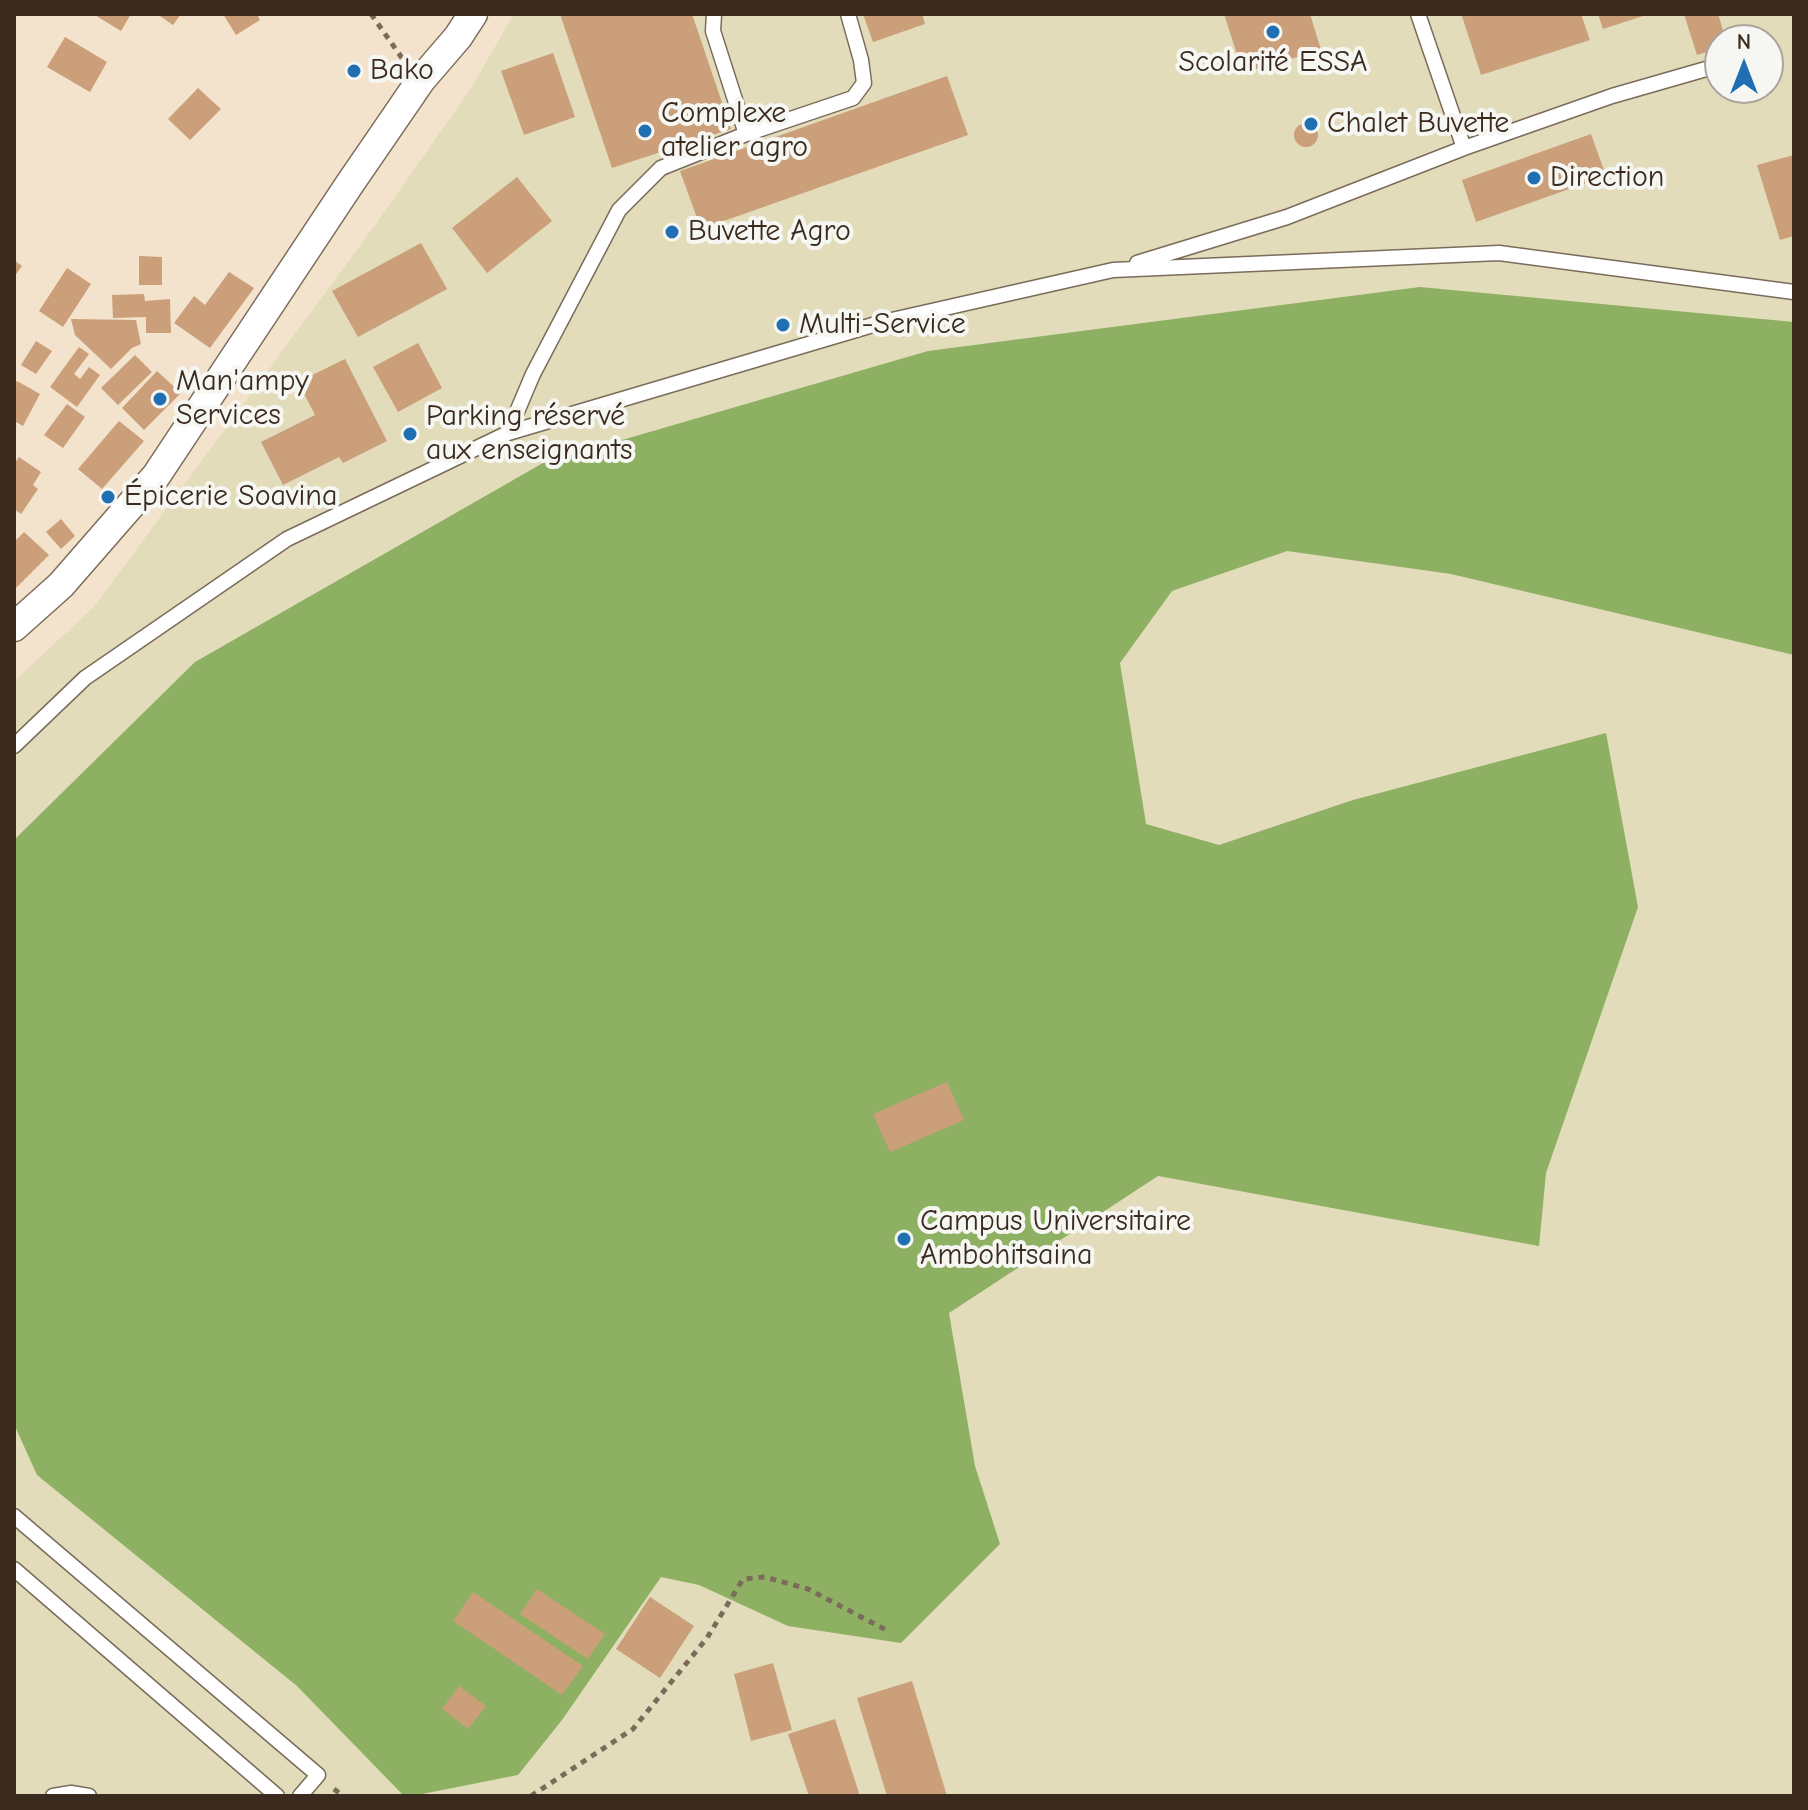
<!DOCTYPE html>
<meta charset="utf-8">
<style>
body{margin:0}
#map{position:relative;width:1808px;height:1810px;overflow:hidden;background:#f3e3cd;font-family:"Comic Neue",sans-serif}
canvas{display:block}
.frame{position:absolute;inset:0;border:16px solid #3b2a1e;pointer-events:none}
.north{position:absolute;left:1704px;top:24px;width:80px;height:80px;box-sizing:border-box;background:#f6f6f2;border:2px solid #aba49d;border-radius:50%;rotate:0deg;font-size:22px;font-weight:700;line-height:32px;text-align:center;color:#3b2a1e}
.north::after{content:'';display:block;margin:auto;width:28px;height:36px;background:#1f6fb2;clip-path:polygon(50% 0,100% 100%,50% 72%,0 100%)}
</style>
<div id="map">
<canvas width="1808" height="1810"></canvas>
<div class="frame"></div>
<div class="north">N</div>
</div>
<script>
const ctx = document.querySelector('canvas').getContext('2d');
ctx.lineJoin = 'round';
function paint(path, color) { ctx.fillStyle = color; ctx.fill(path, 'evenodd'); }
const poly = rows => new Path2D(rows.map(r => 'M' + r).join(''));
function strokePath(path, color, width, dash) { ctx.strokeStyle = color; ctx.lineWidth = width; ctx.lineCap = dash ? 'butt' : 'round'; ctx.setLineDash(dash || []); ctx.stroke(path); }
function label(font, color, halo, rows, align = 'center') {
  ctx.font = font + ' "Comic Neue",sans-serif'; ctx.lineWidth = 8; ctx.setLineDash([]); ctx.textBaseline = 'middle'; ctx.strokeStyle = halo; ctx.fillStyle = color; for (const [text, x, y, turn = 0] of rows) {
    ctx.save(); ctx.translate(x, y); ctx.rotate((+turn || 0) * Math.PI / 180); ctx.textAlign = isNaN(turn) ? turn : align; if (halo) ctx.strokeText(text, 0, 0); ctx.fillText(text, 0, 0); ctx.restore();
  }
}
paint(poly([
 [514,14,1794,14,1794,1796,14,1796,14,681,94,607,378,221,471,88],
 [1720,40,1768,40,1768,88,1720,88]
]), '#e2dcba');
paint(poly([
 [1420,287,1794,322,1794,655,1451,574,1287,551,1172,591,1120,663,1146,824,1219,845,1353,800,1606,733,1638,907,1546,1173,1539,1246,1158,1176,949,1313,975,1466,1000,1544,901,1643,788,1626,699,1585,661,1577,562,1720,518,1775,412,1796,404,1796,297,1686,37,1475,14,1424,14,840,195,662,543,463,928,351]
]), '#8eb063');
paint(poly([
 [93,14,131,14,121,31],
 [157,14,181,14,173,25],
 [223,14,257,14,260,20,236,35],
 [560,14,692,14,731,129,612,168],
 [863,14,922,14,925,24,873,42],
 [1224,14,1310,14,1321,50,1243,73],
 [1467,14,1581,14,1590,40,1481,75,1462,16],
 [1598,14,1646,14,1646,15,1603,29],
 [1684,14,1718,14,1726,40,1720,40,1720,48,1697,55],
 [65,37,107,62,90,92,47,67],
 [553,53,575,117,524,135,501,71],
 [947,76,968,135,701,229,680,171],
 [198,88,221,109,190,140,168,119],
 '1294 135a12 12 0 1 1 24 0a12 12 0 1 1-24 0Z',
 [1591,134,1606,176,1476,222,1462,180],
 [1794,155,1794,236,1780,240,1757,165],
 [517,177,552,221,487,273,452,228],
 [421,243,447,289,358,337,332,291],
 [139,256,162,257,162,285,139,285],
 [14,260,22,266,14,277],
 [67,268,91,284,63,327,39,311],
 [229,272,254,288,210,348,174,323,194,296,205,305],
 [144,294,145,301,170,299,171,333,146,333,146,317,113,318,112,295],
 [71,319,136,320,141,344,132,348,111,369,75,335],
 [36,341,52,351,36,374,21,365],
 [418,343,442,388,398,412,373,367],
 [79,347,89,354,74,374,80,379,89,367,100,375,77,407,50,387],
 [135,355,152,372,118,405,101,388],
 [345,359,387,441,343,463,339,457,283,485,261,442,315,415,298,382],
 [157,371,181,393,144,430,122,408],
 [17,381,40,394,23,426,14,421,14,386],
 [67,404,85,417,63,448,44,435],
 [119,421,144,441,102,489,78,469],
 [19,457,41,472,33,485,38,489,21,514,14,509,14,464],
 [61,519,75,536,61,549,46,532],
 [24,532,49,555,14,590,14,542],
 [947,1082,964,1120,890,1152,873,1114],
 [537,1589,605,1634,588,1659,520,1614],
 [473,1592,583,1666,562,1695,453,1621],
 [650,1597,694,1626,660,1678,616,1649],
 [773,1663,792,1730,751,1741,734,1674],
 [912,1681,947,1796,887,1796,857,1698],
 [459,1686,486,1706,468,1729,442,1709],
 [835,1719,860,1796,809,1796,788,1734]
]), '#ca9f79');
const service = poly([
 [714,14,713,31,746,134],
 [1418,14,1464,148],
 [1137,263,1287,217,1464,148,1612,96,1720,65],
 [508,433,533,374,619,210,661,168,746,134,853,98,864,83,861,60,848,14],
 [14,746,85,678,287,539,508,433,883,322,1113,270,1499,253,1794,292],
 [14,1516,318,1775,300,1796],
 [14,1569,277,1796],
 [53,1796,71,1793,89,1796]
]);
const minor = poly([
 [14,627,61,585,156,476,349,185,421,80,458,37,473,14]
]);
strokePath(service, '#7b6b5b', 17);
strokePath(minor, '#7b6b5b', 31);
strokePath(poly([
 [371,14,402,58],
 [334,1789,343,1796],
 [531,1796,633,1729,707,1638,743,1579,765,1577,808,1589,888,1631]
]), '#7b6b5b', 5, [6, 6]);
strokePath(service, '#fff', 14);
strokePath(minor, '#fff', 28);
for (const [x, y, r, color] of [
 [1273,32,8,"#1f6fb2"],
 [354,71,8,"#1f6fb2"],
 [1311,124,8,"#1f6fb2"],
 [645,131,8,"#1f6fb2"],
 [1534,178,8,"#1f6fb2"],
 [672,232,8,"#1f6fb2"],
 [783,325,8,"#1f6fb2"],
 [160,399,8,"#1f6fb2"],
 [410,434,8,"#1f6fb2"],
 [108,497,8,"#1f6fb2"],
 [904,1239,8,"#1f6fb2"]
]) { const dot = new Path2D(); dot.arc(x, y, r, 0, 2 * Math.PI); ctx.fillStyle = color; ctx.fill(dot); strokePath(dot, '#f6f6f2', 3); }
label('30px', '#3b2a1e', '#f6f6f2', [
 ["Scolarité ESSA",1273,63,"center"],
 ["Bako",370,71],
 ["Complexe",661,114],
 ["atelier agro",661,148],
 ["Chalet Buvette",1327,124],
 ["Direction",1550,178],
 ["Buvette Agro",688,232],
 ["Multi-Service",799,325],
 ["Man'ampy",176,382],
 ["Services",176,416],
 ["Parking réservé",426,417],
 ["aux enseignants",426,451],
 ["Épicerie Soavina",124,497],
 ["Campus Universitaire",920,1222],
 ["Ambohitsaina",920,1256]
], 'left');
</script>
